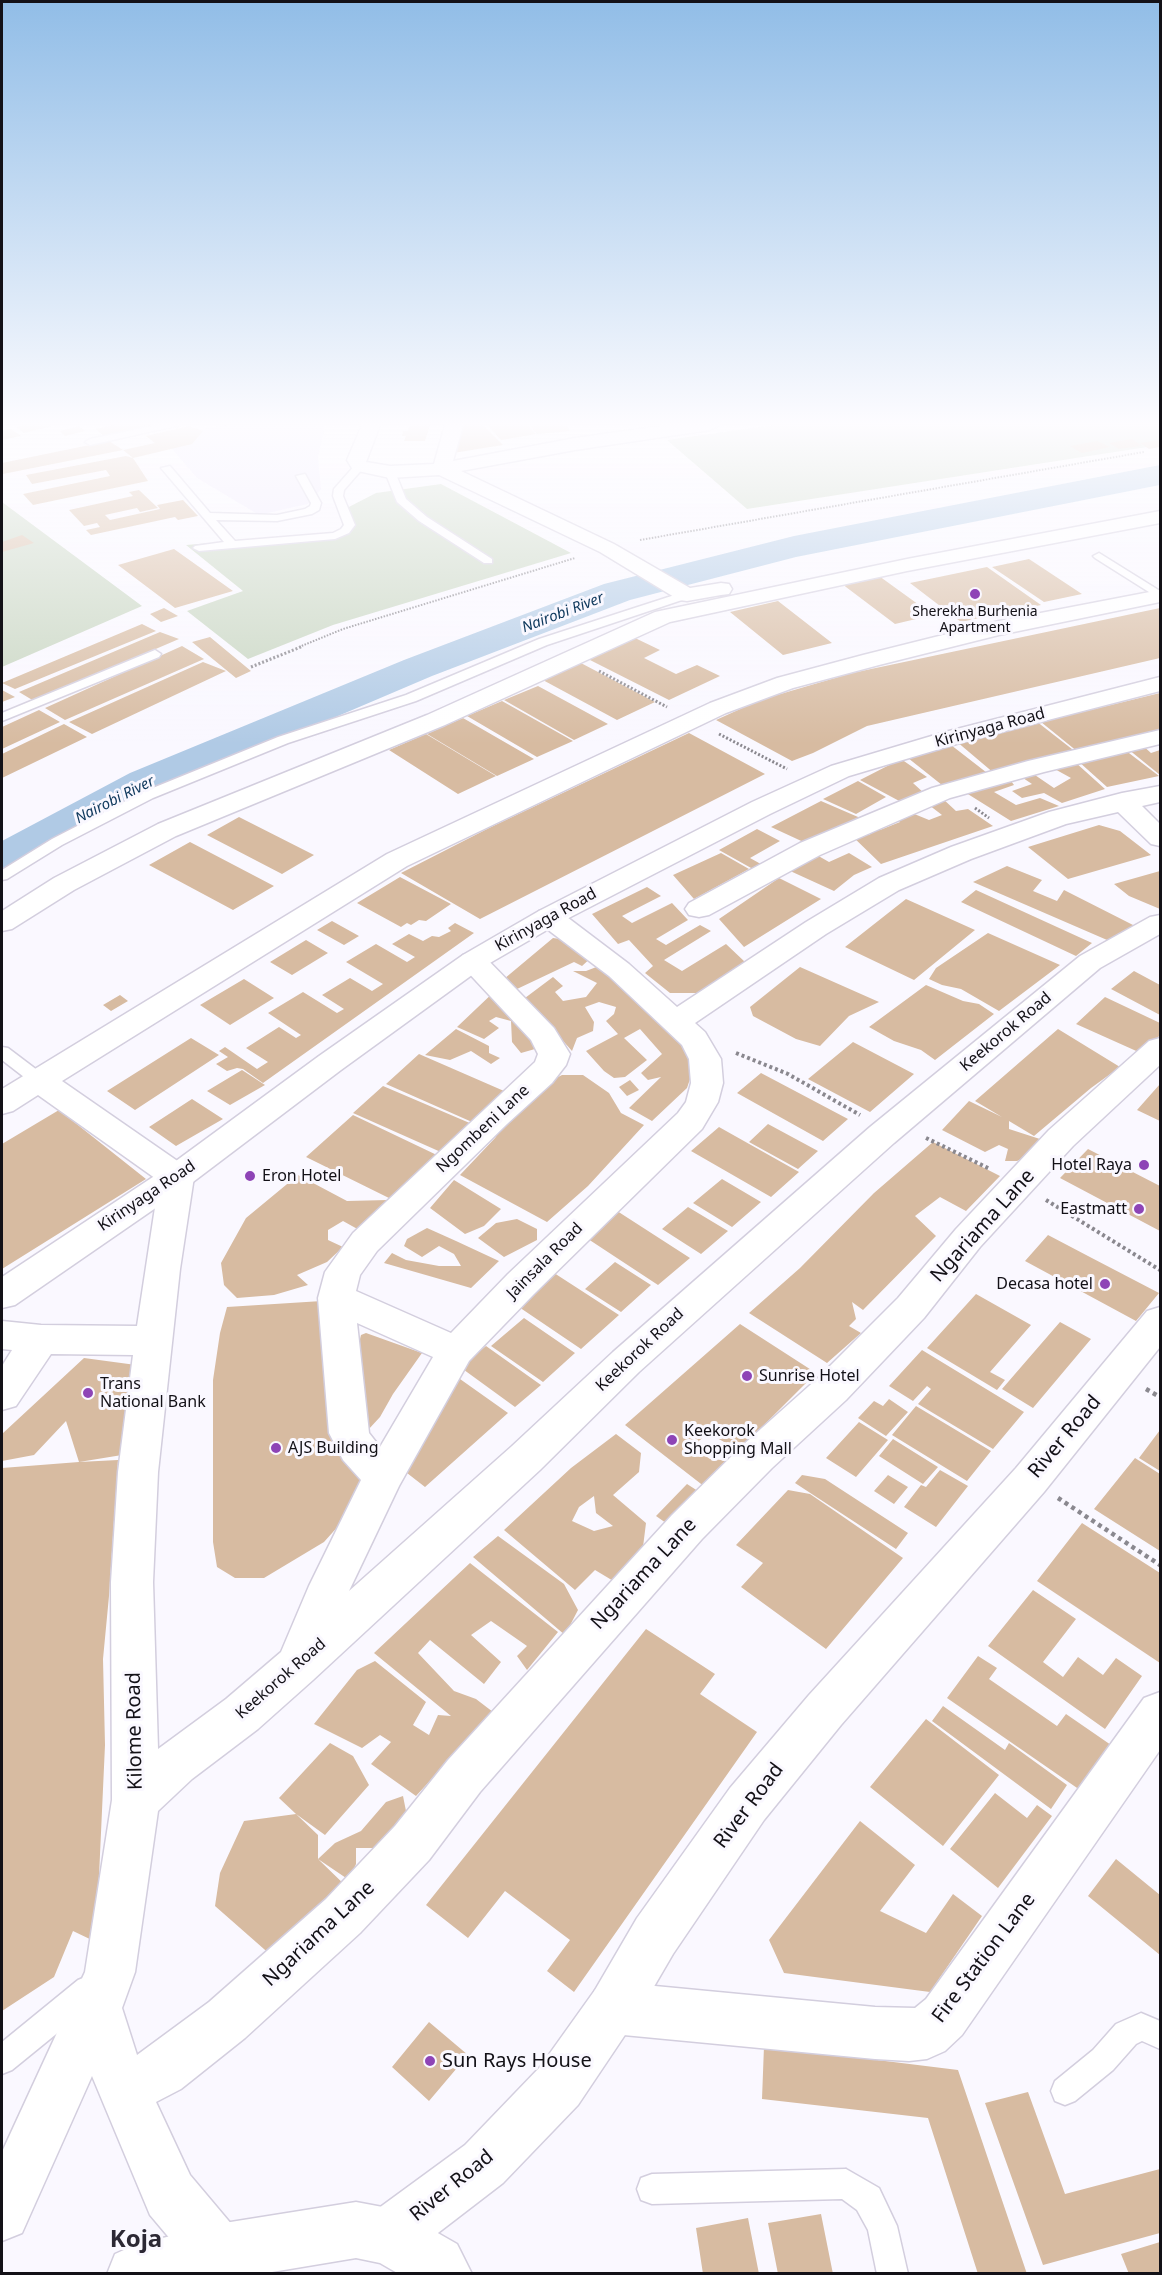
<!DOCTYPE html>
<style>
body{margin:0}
#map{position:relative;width:1162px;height:2275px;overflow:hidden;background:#faf8ff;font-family:"Noto Sans",sans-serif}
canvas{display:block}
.frame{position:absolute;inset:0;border:3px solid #131117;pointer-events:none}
</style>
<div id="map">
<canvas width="1162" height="2275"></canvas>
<div class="frame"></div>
</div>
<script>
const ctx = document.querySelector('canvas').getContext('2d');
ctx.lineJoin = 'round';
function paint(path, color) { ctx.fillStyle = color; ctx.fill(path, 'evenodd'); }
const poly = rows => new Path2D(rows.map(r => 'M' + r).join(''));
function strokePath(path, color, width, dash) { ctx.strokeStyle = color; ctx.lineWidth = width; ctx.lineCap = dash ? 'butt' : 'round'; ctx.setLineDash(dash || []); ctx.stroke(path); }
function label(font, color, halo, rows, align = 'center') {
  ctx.font = font + ' "Noto Sans",sans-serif'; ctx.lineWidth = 6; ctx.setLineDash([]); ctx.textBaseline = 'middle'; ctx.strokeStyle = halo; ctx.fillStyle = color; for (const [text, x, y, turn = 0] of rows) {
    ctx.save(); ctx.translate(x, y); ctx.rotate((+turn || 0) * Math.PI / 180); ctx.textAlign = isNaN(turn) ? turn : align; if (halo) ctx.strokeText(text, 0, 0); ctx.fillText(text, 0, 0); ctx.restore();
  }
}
paint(poly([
 [227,425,325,425,318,457,321,489,308,504,259,515,197,478,161,436]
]), '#efe9fc');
paint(poly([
 [774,425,1160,425,1160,445,747,509,667,440],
 [441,484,571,553,333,625,248,659,187,611,243,591,186,545,342,532,343,510,376,493],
 [2,502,142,606,2,667]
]), '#c7d5c0');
paint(poly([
 [1160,465,1160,485,796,557,630,600,432,676,162,791,19,869,2,873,2,841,130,773,404,660,604,584,794,536,1160,465]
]), '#b0cae5');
paint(poly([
 [24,425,52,425,52,426,24,433,16,427],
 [113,425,144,425,148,428,106,438,96,429],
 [410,425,430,425,425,441,404,441,406,436,402,436,403,431,408,431],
 [461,425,483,425,503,445,453,453],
 [487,425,527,425,536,434,501,440],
 [529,425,565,425,570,431,537,434],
 [79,426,85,431,65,436,60,431],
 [189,426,203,431,192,444,133,458,123,450,155,443,146,436],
 [11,429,21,436,2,440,2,431],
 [1132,439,1142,446,1119,449,1109,443],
 [1160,440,1160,447,1149,449,1140,443],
 [109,441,123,450,3,474,2,472,2,463],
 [1097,441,1110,447,1082,453,1070,446],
 [126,456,133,458,148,481,33,505,23,494,110,476,106,470,32,484,26,475],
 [139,490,158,508,140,512,137,508,105,515,110,520,160,509,157,505,183,500,198,516,178,520,175,517,91,535,86,530,100,527,97,523,84,526,69,510,133,496,129,492],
 [22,535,34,543,2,552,2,542],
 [174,549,233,591,175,608,118,565],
 [1029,559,1082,594,1044,602,992,567],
 [987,567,1041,605,961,622,910,583],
 [879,576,933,615,895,624,842,584],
 [778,601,832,643,783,655,730,612],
 [164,608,178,616,161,622,150,614],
 [1160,608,1160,658,867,726,813,753,792,761,716,720,760,700,852,673],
 [142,624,156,631,15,689,2,683],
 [160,632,179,639,34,701,19,692],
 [210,637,251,671,236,678,192,642],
 [635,638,660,650,644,658,676,674,697,665,720,676,669,700,588,659],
 [182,646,204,659,65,720,45,708],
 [203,662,226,671,92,734,69,722],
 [579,662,655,702,617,720,541,679],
 [538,686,608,724,574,740,504,700],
 [2,690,15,697,2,702],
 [1160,693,1160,732,1078,752,1041,722],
 [502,701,573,741,537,757,467,716],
 [39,710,60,722,2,749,2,727],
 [463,718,534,759,497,776,427,734],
 [1036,721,1077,753,995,774,956,741],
 [64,724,87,737,2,778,2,754],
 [689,733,765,774,480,919,401,873,489,828],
 [426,734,496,776,458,794,389,750],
 [1141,744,1151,753,1160,750,1160,775,1128,749],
 [951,745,991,776,947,789,908,758],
 [1125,750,1159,776,1107,787,1078,761],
 [901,759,927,777,913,783,925,794,903,803,860,780],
 [1075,762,1105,789,1062,803,1044,793,1022,798,1012,791,1032,784,1017,774,1029,771,1054,788,1071,778,1051,767],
 [1008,777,1014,785,994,792,1016,805,1040,798,1059,806,1011,821,963,791],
 [858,781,886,797,856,814,823,799],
 [942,798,956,811,968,809,993,826,881,864,850,834,857,832,870,835,866,830,871,825,880,830,900,822,895,817,907,811,929,820,942,815,929,805],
 [821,801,865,820,810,845,771,827],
 [239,817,314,855,282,874,207,835],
 [1099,825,1120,831,1151,855,1068,879,1028,847],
 [757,829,780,841,750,858,768,868,760,873,719,850],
 [190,842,274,886,233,910,149,865],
 [721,853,749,869,694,899,673,875],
 [849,853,872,867,854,875,834,891,788,870,815,854,829,862],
 [1007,866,1042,880,1033,891,1057,901,1064,890,1135,926,1114,943,973,882],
 [1160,871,1160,909,1129,896,1114,884],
 [400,877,451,904,426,921,419,920,411,925,407,923,401,927,357,903],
 [779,878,821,899,744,947,719,919],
 [647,887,661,896,622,916,632,923,672,903,688,920,656,939,666,945,700,925,711,931,664,960,682,971,726,944,745,962,700,993,670,993,645,973,653,966,629,940,618,944,592,914],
 [976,890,1092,943,1076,956,961,902],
 [906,899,975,930,914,980,845,947],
 [332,921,359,936,344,945,317,930],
 [455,923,474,933,263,1083,243,1069,237,1068,227,1071,216,1064,228,1057,219,1051,225,1047,257,1069,268,1062,246,1048,279,1027,296,1038,301,1035,268,1013,303,992,337,1013,344,1009,322,995,350,978,372,991,383,984,346,962,376,944,407,962,415,957,392,944,409,934,423,941,432,936,439,937,451,931,448,928],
 [988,933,1060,965,999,1011,961,989,942,985,929,979,936,968],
 [553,938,574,941,593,956,582,966,574,962,517,989,504,979],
 [306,940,328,953,292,975,270,962],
 [599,966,609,977,628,986,685,1048,694,1067,687,1088,652,1121,629,1108,661,1077,648,1080,641,1073,662,1054,640,1029,624,1038,647,1060,625,1077,614,1078,604,1071,586,1051,618,1034,606,1021,614,1014,616,1007,599,1002,585,1007,594,1022,593,1031,577,1038,572,1051,525,998,553,977,563,986,555,992,563,1001,586,997,597,983,573,971,586,971],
 [800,967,879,1002,849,1016,820,1046,796,1039,753,1016,750,1007],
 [1134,971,1160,985,1160,1015,1111,989],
 [244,979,274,998,230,1025,200,1005],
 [926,985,963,1001,979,1004,994,1014,935,1060,921,1050,894,1041,869,1027],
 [496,990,542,1047,521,1053,512,1042,511,1021,496,1017,489,1021,499,1028,484,1039,457,1027],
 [120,995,128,1001,111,1011,103,1005],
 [1105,997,1160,1023,1160,1035,1143,1054,1076,1024],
 [456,1029,489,1046,489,1053,500,1058,491,1064,471,1051,450,1060,425,1055],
 [1058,1029,1120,1067,1091,1088,1034,1136,1009,1121,1009,1129,1043,1140,1031,1155,1017,1161,1005,1161,1008,1149,999,1145,985,1152,942,1130,969,1101,1002,1117,975,1101],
 [191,1038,219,1055,135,1110,107,1091],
 [853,1042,914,1074,870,1112,808,1079],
 [419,1054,504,1091,472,1122,386,1084],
 [242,1070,265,1085,230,1105,207,1091],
 [761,1073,848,1119,823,1141,737,1093],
 [562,1075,583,1075,609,1093,621,1113,644,1125,588,1186,547,1222,460,1175,495,1138,501,1129,537,1088],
 [630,1080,639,1090,627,1096,619,1087],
 [1160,1084,1160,1121,1137,1110],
 [383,1086,472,1124,443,1153,353,1113],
 [192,1099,223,1119,176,1146,149,1127],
 [59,1110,146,1179,2,1269,2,1144],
 [353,1115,441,1157,395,1201,306,1157],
 [768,1124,818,1151,798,1169,749,1142],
 [719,1127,799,1172,771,1197,691,1151],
 [933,1142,1000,1176,966,1211,940,1197,915,1216,936,1236,863,1310,852,1302,856,1319,849,1326,861,1333,827,1363,749,1313,800,1268,874,1193],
 [1088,1149,1160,1186,1160,1231,1060,1178],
 [298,1175,347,1201,388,1200,369,1217,361,1231,343,1221,328,1230,328,1240,343,1247,327,1262,297,1275,308,1285,274,1295,237,1298,224,1285,221,1263,246,1218],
 [722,1179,761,1202,732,1227,693,1203],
 [454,1180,501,1209,484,1226,465,1234,430,1208],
 [688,1207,728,1231,701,1254,662,1229],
 [614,1209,690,1258,658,1285,582,1235],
 [517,1219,537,1229,537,1240,504,1257,478,1238,496,1223],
 [427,1228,456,1241,499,1261,471,1288,384,1263,392,1253,406,1260,439,1266,461,1266,454,1254,439,1246,422,1257,404,1246,407,1239],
 [1048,1235,1088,1256,1159,1293,1136,1321,1025,1261],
 [615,1262,651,1285,621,1312,585,1289],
 [551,1271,619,1315,581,1349,513,1303],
 [976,1294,1031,1325,990,1372,1005,1380,997,1390,927,1348],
 [322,1301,335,1408,332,1439,344,1457,367,1465,341,1523,324,1542,264,1578,235,1578,217,1567,213,1542,213,1380,220,1333,227,1307],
 [524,1318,575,1353,543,1382,491,1346],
 [1060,1322,1091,1339,1033,1408,1002,1389],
 [740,1324,816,1373,756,1433,742,1452,708,1433,692,1447,710,1459,733,1461,705,1487,625,1425],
 [366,1333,422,1353,393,1394,380,1417,368,1430,359,1343,361,1335],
 [486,1346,541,1385,515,1407,460,1367],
 [922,1350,1024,1412,993,1449,918,1404,931,1389,927,1386,913,1401,889,1386],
 [84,1358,136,1365,122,1455,79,1462,118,1460,109,1596,103,1659,105,1745,96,1942,73,1931,54,1977,2,2011,2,1468,79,1462,66,1421,34,1455,2,1461,2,1434],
 [460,1379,508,1413,425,1487,398,1466],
 [889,1399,908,1412,886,1436,858,1418,874,1401,883,1406],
 [916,1406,991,1451,967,1481,892,1435],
 [859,1422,888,1440,856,1477,826,1458],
 [1160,1430,1160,1471,1139,1458],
 [616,1434,641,1453,639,1472,613,1495,646,1523,643,1547,615,1582,595,1570,575,1590,504,1530,571,1468],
 [594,1496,596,1513,613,1526,594,1531,572,1521,579,1507],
 [893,1439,938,1467,923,1484,879,1456],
 [1135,1458,1160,1474,1160,1551,1094,1509],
 [940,1470,968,1486,936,1527,904,1507,921,1485,926,1487],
 [802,1475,825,1479,908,1533,896,1549,795,1483],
 [888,1475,908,1487,894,1504,874,1491],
 [687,1484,701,1493,666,1523,656,1516],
 [788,1490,810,1494,903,1558,826,1649,741,1587,763,1563,736,1545],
 [1082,1523,1160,1573,1160,1663,1037,1581],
 [498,1536,564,1584,578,1610,565,1635,473,1557],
 [470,1563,558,1632,527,1670,517,1656,527,1646,491,1621,471,1635,501,1662,484,1684,430,1640,418,1653,454,1691,476,1699,493,1712,416,1796,371,1764,391,1742,380,1735,362,1748,314,1724,357,1670,375,1661,426,1702,413,1725,429,1735,438,1715,451,1716,374,1653],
 [1033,1590,1076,1619,1043,1662,1063,1677,1078,1657,1103,1675,1116,1658,1142,1676,1105,1729,988,1646],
 [646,1629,715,1674,700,1694,757,1732,574,1992,547,1971,570,1940,505,1891,468,1938,426,1905],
 [978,1656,997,1668,989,1679,1057,1726,1066,1714,1111,1745,1080,1790,947,1698],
 [943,1706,1005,1750,1009,1743,1067,1785,1051,1809,932,1721],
 [926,1719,999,1775,943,1846,870,1787],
 [330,1743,353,1756,369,1785,325,1835,296,1814,279,1798],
 [995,1793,1027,1818,1037,1805,1052,1816,998,1888,950,1849],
 [403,1796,407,1816,380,1848,356,1848,356,1864,349,1880,318,1859,335,1843,361,1831,386,1802],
 [296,1814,318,1835,318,1859,349,1889,281,1964,215,1906,220,1873,244,1821],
 [860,1821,915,1865,880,1911,926,1933,953,1894,982,1916,930,1992,784,1973,769,1940],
 [1116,1859,1160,1895,1160,1955,1088,1896],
 [429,2022,468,2055,429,2101,392,2067],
 [764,2046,958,2070,1027,2274,978,2274,928,2118,762,2099],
 [1028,2092,1065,2194,1160,2169,1160,2233,1043,2265,985,2103],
 [821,2214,833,2274,778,2274,768,2223],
 [748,2218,759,2274,703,2274,696,2228],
 [1160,2242,1160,2274,1129,2274,1121,2254]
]), '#d7bba1');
const lane = poly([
 [158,425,180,425,90,445,85,442,90,439,158,425],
 [360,463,365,466,344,490,343,496,355,525,349,533,335,539,199,551,193,548,195,546,224,542,161,468,170,466,210,513,277,515,305,509,310,506,311,503,296,476,305,474,321,503,319,510,312,514,277,521,216,520,235,541,333,533,341,529,344,525,333,496,334,489,356,464,360,463],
 [390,469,395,472,406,499,427,517,492,559,492,563,484,563,419,521,397,502,385,472,390,469],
 [1099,553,1160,591,1160,599,1095,558,1093,556,1099,553],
 [687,591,691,593,691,597,547,645,416,701,288,743,153,798,62,845,7,879,2,880,2,870,52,839,143,792,278,737,406,695,539,639,687,591],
 [155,650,161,654,159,657,2,721,2,713,155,650],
 [2,1047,8,1048,45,1076,48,1080,45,1084,33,1084,2,1060,2,1047],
 [88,1976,98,1980,102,1990,98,2000,12,2070,2,2074,2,2042,78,1980,88,1976],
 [1141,2013,1160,2021,1160,2049,1142,2041,1136,2044,1113,2070,1075,2101,1065,2105,1055,2101,1051,2091,1055,2081,1093,2050,1116,2024,1141,2013],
 [846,2169,879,2188,897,2226,908,2274,877,2274,868,2230,857,2210,842,2199,652,2204,641,2200,637,2189,641,2178,652,2174,846,2169]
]);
const street = poly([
 [362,425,380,425,366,462,390,466,434,464,445,425,463,425,453,461,575,438,668,425,719,425,710,430,575,450,461,471,614,544,690,588,721,583,729,584,732,589,729,594,721,595,687,601,679,600,600,552,439,475,390,478,353,470,347,460,362,425],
 [1160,511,1160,523,907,571,670,622,445,725,176,836,74,890,12,929,2,931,2,911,54,878,158,824,427,715,655,612,907,559,1160,511],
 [1160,590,1160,602,999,635,879,665,793,688,726,713,407,866,62,1081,189,1169,194,1177,180,1269,158,1472,153,1582,158,1749,226,1699,281,1652,309,1586,361,1480,343,1460,329,1433,318,1298,325,1272,353,1233,535,1062,538,1054,531,1040,463,967,458,961,463,955,473,952,483,955,554,1028,570,1054,566,1065,552,1083,507,1124,377,1251,360,1275,356,1291,451,1333,508,1274,678,1113,686,1102,691,1083,689,1059,682,1045,609,976,539,923,535,917,539,911,549,908,559,911,629,964,677,1007,806,922,879,878,951,847,1049,812,1122,793,1160,786,1160,802,1142,806,1160,824,1160,846,1151,844,1118,812,1066,824,971,859,899,890,826,934,695,1023,705,1032,721,1059,723,1083,718,1102,702,1129,534,1294,469,1361,399,1486,349,1591,512,1446,613,1352,870,1127,1080,956,1150,917,1160,915,1160,934,1100,968,894,1143,639,1372,540,1470,313,1680,258,1729,192,1779,158,1811,135,1972,122,2008,137,2055,209,2002,326,1899,395,1826,448,1760,672,1515,744,1444,818,1378,898,1298,956,1229,1049,1130,1149,1041,1160,1038,1160,1065,1073,1146,980,1247,924,1318,846,1400,772,1468,702,1539,480,1792,429,1860,360,1933,245,2038,181,2089,156,2102,190,2175,238,2232,246,2252,238,2272,198,2272,150,2215,92,2076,22,2233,2,2241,2,2152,85,1972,112,1800,111,1582,118,1472,133,1355,51,1354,16,1406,2,1410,2,1366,12,1350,2,1349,2,1321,41,1325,137,1326,159,1181,38,1095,13,1111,2,1114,2,1089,387,854,710,703,777,678,863,655,999,621,1160,590],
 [357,1323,433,1357,380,1447,369,1433,357,1323],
 [1160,730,1160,744,1044,772,950,798,820,855,709,915,699,917,689,915,685,909,689,903,800,843,932,788,1028,761,1160,730],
 [1160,1692,1160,1750,962,2035,945,2051,927,2059,909,2061,875,2059,613,2034,595,2026,587,2008,595,1990,613,1982,875,2007,915,2008,926,1999,1144,1698,1160,1692]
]);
const secondary = poly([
 [1160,677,1160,691,963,742,849,776,770,814,559,923,483,967,341,1070,189,1185,15,1305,2,1308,2,1277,165,1169,319,1056,463,955,539,911,752,802,831,766,945,732,1160,677],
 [1160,1307,1160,1347,1044,1492,841,1725,764,1820,673,1954,631,2026,578,2105,503,2183,408,2256,388,2264,368,2256,360,2236,368,2216,465,2145,540,2067,595,1990,637,1918,730,1788,809,1695,1016,1468,1147,1311,1160,1307]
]);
const highway = poly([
 [356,2202,388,2208,408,2216,457,2244,472,2274,399,2274,380,2263,356,2258,260,2274,107,2274,115,2254,135,2245,218,2224,356,2202]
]);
strokePath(lane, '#d3cede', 3);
strokePath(street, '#d3cede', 3);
strokePath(secondary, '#d3cede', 3);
strokePath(highway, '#d3cede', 3);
strokePath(poly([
 [640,540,1144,452],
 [299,647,343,629,575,558]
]), '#8a888f', 2, [1.5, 1.5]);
strokePath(poly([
 [251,667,303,646],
 [599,671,667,707],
 [719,734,787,769],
 [975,808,989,818]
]), '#8a888f', 3, [2, 2]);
strokePath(poly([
 [736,1053,788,1074,860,1115],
 [926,1138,990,1169],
 [1046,1200,1160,1270]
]), '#8a888f', 4, [3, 3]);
strokePath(poly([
 [1146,1389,1160,1397],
 [1058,1498,1160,1565]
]), '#8a888f', 4.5, [4, 4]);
paint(lane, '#fff');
paint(street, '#fff');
paint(secondary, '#fff');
paint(highway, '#fff');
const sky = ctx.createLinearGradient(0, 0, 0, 744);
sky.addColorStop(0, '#91bde7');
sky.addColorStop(0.57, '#fdfcff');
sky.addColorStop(1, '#fdfcff00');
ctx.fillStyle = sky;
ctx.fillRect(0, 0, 1162, 744);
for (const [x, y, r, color] of [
 [975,594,6,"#8e44b6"],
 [1144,1165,6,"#8e44b6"],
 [250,1176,6,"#8e44b6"],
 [1139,1209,6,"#8e44b6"],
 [1105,1284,6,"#8e44b6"],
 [747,1376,6,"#8e44b6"],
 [88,1393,6,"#8e44b6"],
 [672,1440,6,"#8e44b6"],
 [276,1448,6,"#8e44b6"],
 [430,2061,6,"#8e44b6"]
]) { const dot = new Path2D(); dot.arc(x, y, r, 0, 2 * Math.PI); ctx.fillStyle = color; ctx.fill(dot); strokePath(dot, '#faf8ff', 2); }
label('14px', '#131117', '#faf8ff', [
 ["Sherekha Burhenia",975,612],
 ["Apartment",975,628]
]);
label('italic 15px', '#0e385c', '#faf8ff', [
 ["Nairobi River",563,613,-21],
 ["Nairobi River",115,800,-27]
]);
label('16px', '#131117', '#faf8ff', [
 ["Kirinyaga Road",990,728,-15],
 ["Kirinyaga Road",546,920,-29],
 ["Keekorok Road",1006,1032,-40],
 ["Ngombeni Lane",483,1129,-43],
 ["Kirinyaga Road",147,1196,-34],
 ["Jainsala Road",545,1261,-45],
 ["Keekorok Road",640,1350,-43],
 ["Keekorok Road",281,1679,-41]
]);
label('16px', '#131117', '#faf8ff', [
 ["Hotel Raya",1132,1165,"right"],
 ["Eron Hotel",262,1176],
 ["Eastmatt",1127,1209,"right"],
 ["Decasa hotel",1093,1284,"right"],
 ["Sunrise Hotel",759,1376],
 ["Trans",100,1384],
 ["National Bank",100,1402],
 ["Keekorok",684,1431],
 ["Shopping Mall",684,1449],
 ["AJS Building",288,1448]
], 'left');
label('20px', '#131117', '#faf8ff', [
 ["Ngariama Lane",983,1226,-48],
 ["River Road",1065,1437,-50],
 ["Ngariama Lane",644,1574,-47],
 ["Kilome Road",135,1731,-91],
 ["River Road",749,1806,-53],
 ["Ngariama Lane",319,1934,-43],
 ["Fire Station Lane",984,1958,-53],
 ["River Road",452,2186,-39]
]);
label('20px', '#131117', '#faf8ff', [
 ["Sun Rays House",442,2061]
], 'left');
label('bold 24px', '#2c2834', '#faf8ff', [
 ["Koja",136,2240]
]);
</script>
